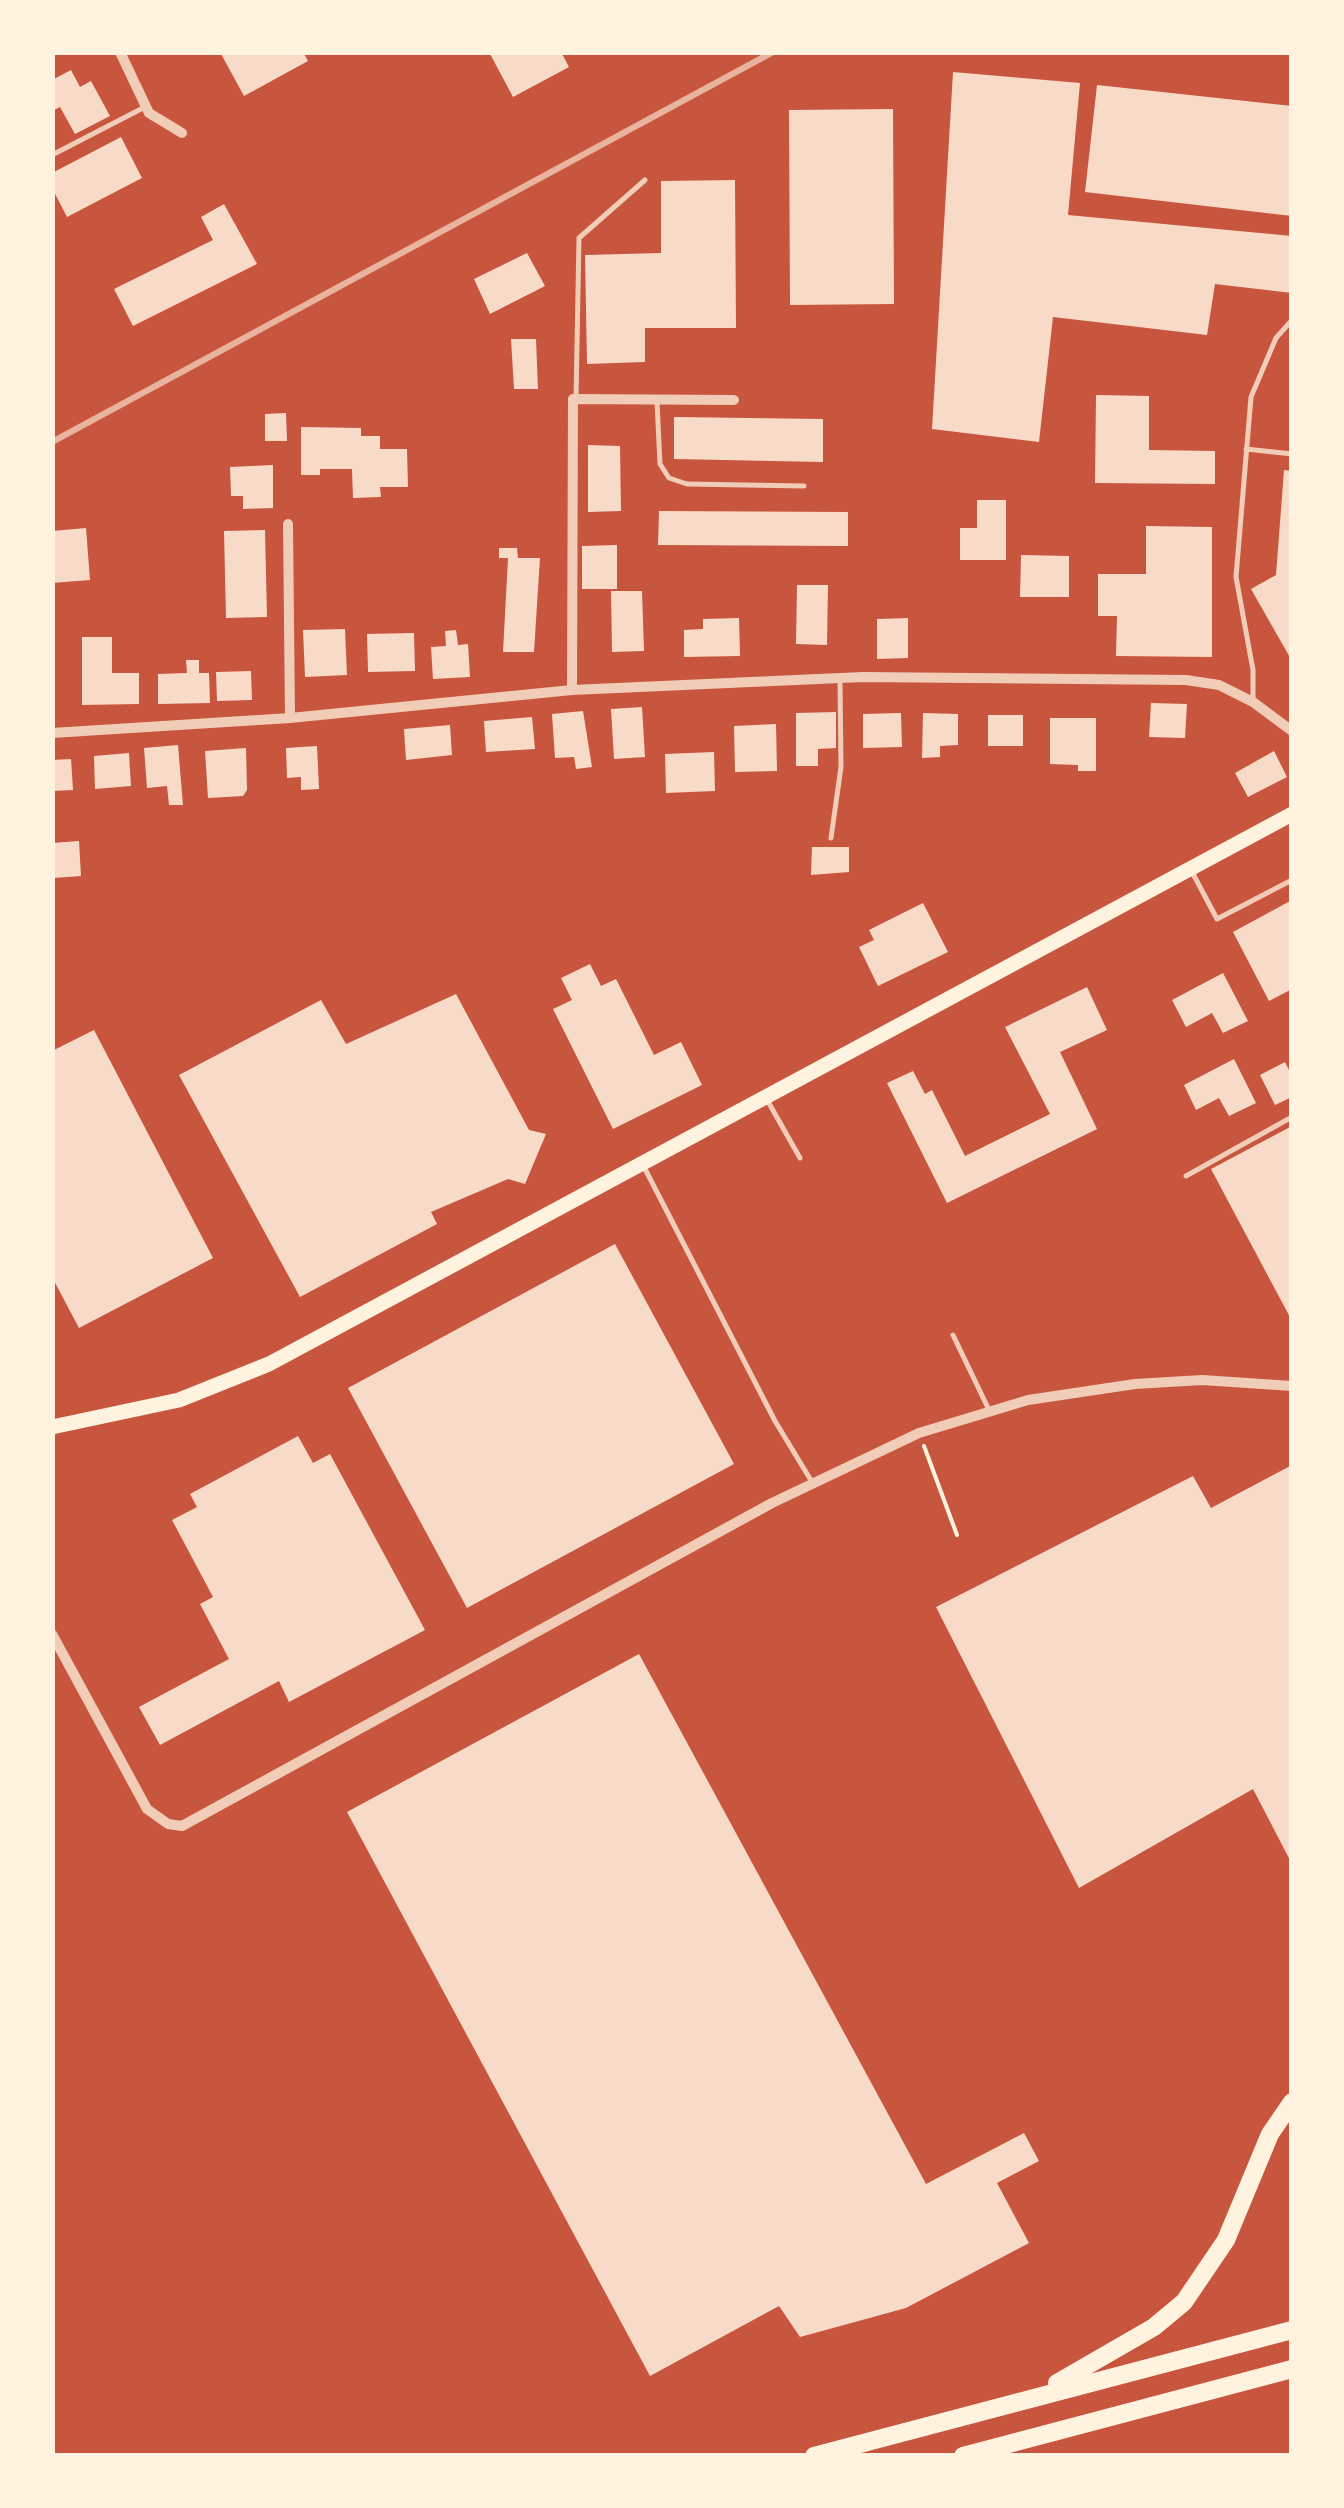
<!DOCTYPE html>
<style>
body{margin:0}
#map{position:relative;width:1344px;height:2508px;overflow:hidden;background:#c8553d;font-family:"Exo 2",sans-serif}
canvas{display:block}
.frame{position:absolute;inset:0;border:55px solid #fff3e0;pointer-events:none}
</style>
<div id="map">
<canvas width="1344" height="2508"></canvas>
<div class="frame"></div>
</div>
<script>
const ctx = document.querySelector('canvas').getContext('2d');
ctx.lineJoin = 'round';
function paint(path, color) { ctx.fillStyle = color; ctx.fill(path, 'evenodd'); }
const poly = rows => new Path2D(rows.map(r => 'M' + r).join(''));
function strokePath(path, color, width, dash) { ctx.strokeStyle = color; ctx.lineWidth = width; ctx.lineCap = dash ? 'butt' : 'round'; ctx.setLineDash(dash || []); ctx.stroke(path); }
paint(poly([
 [220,52,303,52,308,61,244,96],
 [489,52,561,52,569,67,513,97],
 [71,70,80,87,91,81,110,116,75,134,60,107,52,111,52,80],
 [953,72,1080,83,1068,215,1292,236,1292,293,1215,284,1207,335,1053,317,1039,442,932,429],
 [1097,85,1292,106,1292,216,1085,192],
 [893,109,894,304,790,305,789,110],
 [121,137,142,178,67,217,52,188,52,173],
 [735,180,736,328,645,328,645,362,587,364,585,255,661,253,661,181],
 [224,204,257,264,133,326,114,289,213,240,201,217],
 [527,253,545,286,490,314,474,279],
 [511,339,536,339,538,389,514,389],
 [1096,395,1149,396,1149,450,1215,451,1215,484,1095,483],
 [286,413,287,441,265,441,265,414],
 [674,417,823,419,823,462,674,459],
 [301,427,361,428,361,436,380,436,380,449,407,449,408,487,380,487,381,497,353,498,352,469,320,469,320,475,301,475],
 [588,445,620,446,621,511,588,512],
 [273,465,273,508,243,509,243,496,231,496,230,467],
 [1284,470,1292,471,1292,661,1251,589,1276,575],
 [977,500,1006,500,1006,560,960,560,960,528,977,528],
 [659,511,848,512,848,546,658,545],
 [1146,526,1212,527,1212,657,1116,656,1117,616,1098,616,1098,574,1146,574],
 [86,528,90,580,52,583,52,531],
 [265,530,267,617,226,618,224,531],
 [617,545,617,589,582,589,582,546],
 [499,548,517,548,518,558,540,558,534,652,503,652,508,558,499,558],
 [1021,555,1069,556,1069,597,1020,597],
 [797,585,828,585,827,645,796,644],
 [611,591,642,591,644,651,612,652],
 [739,618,740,656,684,657,684,630,703,629,703,619],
 [908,618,908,658,877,659,877,619],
 [345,629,347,675,305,677,303,630],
 [456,630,458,645,468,644,470,677,433,679,431,647,446,646,445,631],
 [414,633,415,671,368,672,367,634],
 [82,637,112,637,112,673,139,673,139,704,82,705],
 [186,660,199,660,199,673,209,673,210,703,158,704,158,674,187,673],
 [251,671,252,700,217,701,216,672],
 [1151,703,1187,704,1185,738,1149,737],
 [642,707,645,757,614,759,611,709],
 [583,711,592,767,576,769,574,757,555,758,552,714],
 [836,712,836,748,818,749,818,766,796,766,796,713],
 [901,713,902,747,863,748,863,714],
 [923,713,958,714,958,745,940,746,940,757,922,758],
 [988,715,1023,715,1023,746,988,746],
 [532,717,535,749,486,752,484,721],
 [1050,718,1096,718,1096,771,1078,771,1078,765,1050,764],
 [776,724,777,771,735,772,734,726],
 [450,725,452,755,406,760,404,729],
 [178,745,183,805,169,805,167,786,147,788,144,748],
 [317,746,319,789,301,790,301,777,287,778,286,748],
 [246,748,247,790,243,796,208,798,205,751],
 [1274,751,1287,777,1248,797,1235,773],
 [714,752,715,791,666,793,665,754],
 [129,753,131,786,95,789,94,756],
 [71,759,73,790,52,791,52,760],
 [79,841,81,876,53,878,52,843],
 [812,847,849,847,849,872,811,875],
 [1292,900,1292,989,1269,1001,1233,932],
 [923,903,948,952,878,986,859,947,874,940,869,930],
 [590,964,601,986,616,979,654,1055,681,1042,702,1085,613,1129,553,1009,572,1000,561,978],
 [1223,973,1248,1021,1223,1033,1212,1013,1186,1027,1172,1000],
 [1087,987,1107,1030,1060,1052,1097,1129,947,1203,887,1083,913,1071,925,1094,932,1090,965,1156,1050,1114,1005,1027],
 [456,994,529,1130,546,1134,525,1184,508,1179,431,1212,437,1224,300,1297,179,1075,321,1000,346,1044],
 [94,1030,213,1258,79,1328,52,1277,52,1051],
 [1234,1059,1256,1103,1229,1116,1219,1098,1196,1110,1184,1085],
 [1285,1062,1292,1076,1292,1097,1275,1105,1260,1075],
 [1292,1126,1292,1321,1211,1169],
 [615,1244,734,1464,467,1608,348,1388],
 [298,1436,313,1463,330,1454,425,1630,289,1702,279,1681,160,1745,139,1707,229,1659,200,1604,213,1597,172,1520,197,1507,190,1494],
 [1292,1465,1292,1864,1253,1789,1079,1888,936,1607,1193,1476,1211,1508],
 [639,1654,926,2184,1024,2133,1039,2161,997,2183,1029,2243,906,2308,800,2337,779,2306,650,2376,347,1812]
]), '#f7dbc8');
strokePath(poly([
 [924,1446,957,1535]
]), '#fff3e0', 4);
strokePath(poly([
 [52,155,143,108],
 [576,399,579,238,645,180],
 [657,402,660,464,669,478,687,484,804,486],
 [1246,449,1292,454],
 [1253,699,1253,670,1236,577,1251,397,1276,338,1292,320],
 [831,838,841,767,840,681],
 [1191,870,1217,919,1292,880],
 [766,1098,800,1158],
 [644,1167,775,1421,812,1482],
 [1186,1176,1292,1117],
 [953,1335,989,1410]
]), '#f1ccb7', 5);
strokePath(poly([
 [120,52,149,113,182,133],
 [288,524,290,718],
 [572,690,573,399,734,400],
 [52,733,290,718,572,690,863,677,1186,680,1219,685,1253,702,1292,731],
 [52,1634,147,1809,168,1824,182,1826,772,1503,919,1433,1028,1400,1135,1384,1202,1380,1292,1386]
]), '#f1ccb7', 10);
strokePath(poly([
 [52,1427,179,1400,269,1364,1292,814]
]), '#fff3e0', 15);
strokePath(poly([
 [1057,2383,1154,2327,1184,2302,1226,2240,1270,2134,1292,2102],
 [814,2456,1292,2330],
 [963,2456,1292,2369]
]), '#fff3e0', 18);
strokePath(poly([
 [52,442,773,52]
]), '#e9b49f', 6);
</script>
